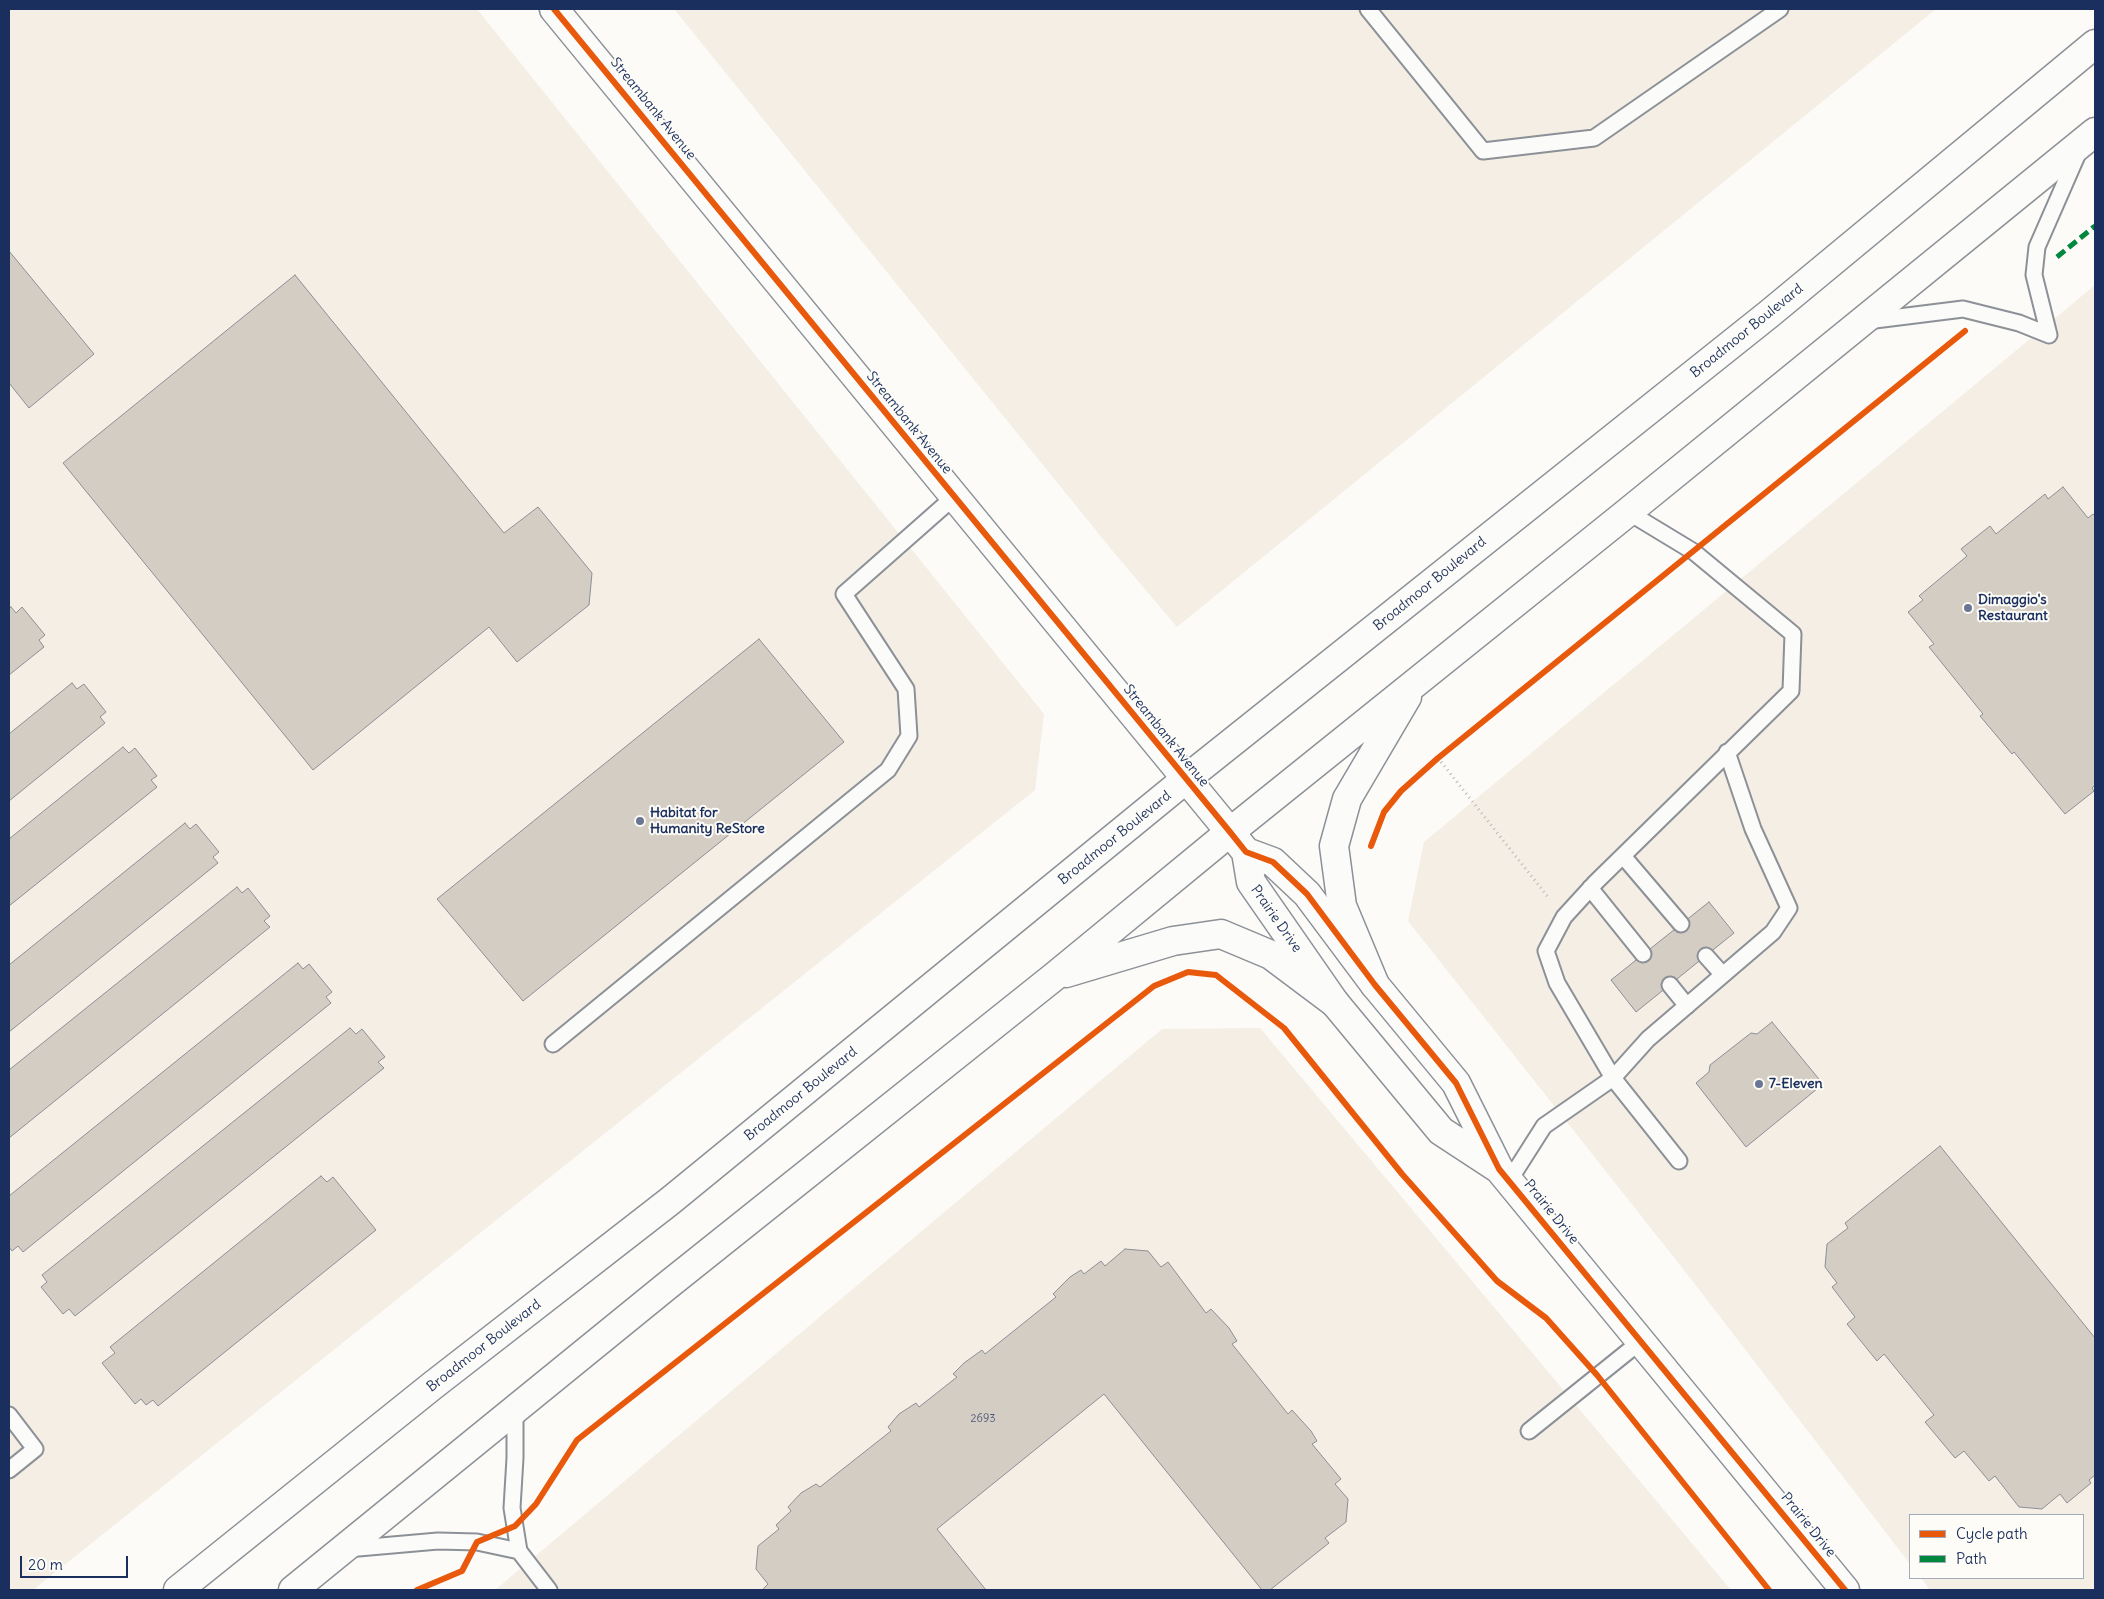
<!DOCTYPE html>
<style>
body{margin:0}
#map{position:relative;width:2104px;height:1599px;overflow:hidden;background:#fcfbf8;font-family:Delius,sans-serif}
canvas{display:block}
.frame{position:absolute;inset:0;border:10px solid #1b2f5e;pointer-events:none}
.legend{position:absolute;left:1909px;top:1514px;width:175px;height:65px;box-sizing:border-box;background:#fdfcf7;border:1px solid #a3aaba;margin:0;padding:6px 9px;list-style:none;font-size:15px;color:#1b2f5e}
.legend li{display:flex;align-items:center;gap:10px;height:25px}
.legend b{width:25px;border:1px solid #a3aaba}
.scale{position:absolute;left:20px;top:1556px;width:108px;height:22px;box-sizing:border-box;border:2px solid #1b2f5e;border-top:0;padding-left:6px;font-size:15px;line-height:18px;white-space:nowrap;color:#1b2f5e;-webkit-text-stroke:4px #fdfcf7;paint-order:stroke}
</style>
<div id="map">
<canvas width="2104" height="1599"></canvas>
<div class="frame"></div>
<ul class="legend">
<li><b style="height:6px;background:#e8590c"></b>Cycle path</li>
<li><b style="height:6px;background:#00873e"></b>Path</li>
</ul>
<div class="scale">20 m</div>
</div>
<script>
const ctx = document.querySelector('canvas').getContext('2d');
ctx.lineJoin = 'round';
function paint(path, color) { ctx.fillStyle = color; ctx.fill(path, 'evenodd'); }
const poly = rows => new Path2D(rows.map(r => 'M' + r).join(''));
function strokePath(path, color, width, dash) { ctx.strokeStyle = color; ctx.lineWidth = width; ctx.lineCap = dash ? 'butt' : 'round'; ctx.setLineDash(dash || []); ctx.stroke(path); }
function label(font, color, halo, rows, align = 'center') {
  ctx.font = font + ' Delius,sans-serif'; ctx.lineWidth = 4; ctx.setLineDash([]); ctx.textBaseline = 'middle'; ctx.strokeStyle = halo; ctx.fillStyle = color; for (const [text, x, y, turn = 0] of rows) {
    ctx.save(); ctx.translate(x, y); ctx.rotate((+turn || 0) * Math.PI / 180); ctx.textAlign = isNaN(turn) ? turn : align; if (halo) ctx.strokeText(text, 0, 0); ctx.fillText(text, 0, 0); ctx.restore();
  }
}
paint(poly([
 [9,9,477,9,1044,714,1035,790,33,1590,9,1590],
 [674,9,1936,9,1177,627,1111,549],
 [2095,285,2095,1590,1930,1590,1921,1578,2083,1578,2083,1515,1910,1515,1910,1564,1691,1279,1408,921,1424,842],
 [1260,1028,1731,1590,495,1590,1162,1029]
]), '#f4eee4');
const building = poly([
 [9,251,94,354,29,408,9,383,9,251],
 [295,275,504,533,538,507,592,573,589,605,517,662,489,627,313,770,63,463,295,275],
 [2063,487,2088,518,2093,514,2095,516,2095,785,2092,788,2094,791,2065,814,2014,752,2012,754,1980,716,1983,714,1929,647,1934,644,1908,612,1923,600,1919,596,1967,556,1961,549,1990,526,1996,534,2045,494,2048,499,2063,487],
 [11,607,16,613,22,607,45,635,39,640,44,647,9,675,9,608,11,607],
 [759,639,844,742,523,1001,437,899,759,639],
 [72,683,77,689,84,684,106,712,100,717,105,723,9,801,9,734,72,683],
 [123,747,129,753,135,748,157,776,151,780,157,787,9,906,9,839,123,747],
 [185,823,190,829,196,824,219,852,213,857,218,863,9,1032,9,965,185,823],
 [237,887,242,893,248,888,270,916,264,921,270,927,9,1138,9,1070,237,887],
 [1709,902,1734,933,1636,1012,1611,980,1709,902],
 [298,963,303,969,309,964,332,992,326,997,331,1003,23,1252,18,1246,12,1251,9,1247,9,1196,298,963],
 [1772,1022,1823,1084,1746,1147,1696,1083,1709,1072,1710,1065,1751,1033,1757,1034,1772,1022],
 [350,1028,356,1034,362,1029,385,1057,378,1062,384,1068,75,1316,69,1309,63,1314,41,1287,47,1282,42,1275,350,1028],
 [1940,1146,2095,1338,2095,1475,2089,1480,2091,1483,2067,1503,2060,1494,2042,1509,2019,1507,1995,1476,1989,1481,1964,1451,1955,1458,1925,1422,1934,1415,1884,1354,1877,1361,1847,1324,1855,1317,1832,1287,1837,1283,1825,1267,1827,1244,1848,1228,1845,1223,1940,1146],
 [321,1176,327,1182,333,1177,376,1230,158,1406,153,1400,146,1405,141,1399,135,1404,102,1363,115,1353,110,1347,321,1176],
 [1125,1249,1148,1251,1161,1267,1168,1262,1206,1313,1211,1309,1229,1328,1237,1341,1232,1344,1288,1414,1292,1410,1311,1431,1317,1441,1312,1444,1341,1479,1335,1484,1348,1499,1346,1522,1325,1538,1329,1543,1270,1590,1262,1590,1104,1394,937,1529,986,1590,762,1590,768,1584,756,1569,758,1546,779,1529,776,1525,791,1511,788,1507,801,1493,816,1484,820,1487,891,1431,888,1427,899,1414,916,1403,919,1407,957,1377,953,1374,964,1363,982,1350,985,1354,1056,1297,1053,1294,1070,1277,1081,1270,1084,1274,1101,1261,1105,1266,1125,1249]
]);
paint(building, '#d4cdc4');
strokePath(building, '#8c9097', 1);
const lane = poly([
 [1368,9,1483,151,1594,138,1780,9],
 [1867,321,1963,309,2019,323,2049,335,2034,275,2037,247,2079,151],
 [1623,856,1681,924],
 [1590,888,1643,954],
 [1706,956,1723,975],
 [1670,985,1687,1006],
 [553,1044,888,770,909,736,906,689,844,594,954,497],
 [1679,1161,1613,1078,1648,1039,1773,932,1789,908,1753,829,1727,752],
 [1509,1181,1544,1126,1613,1078,1557,983,1546,951,1564,917,1596,882,1791,691,1793,634,1694,552,1628,512],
 [515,1410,515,1458,512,1508,519,1551,549,1590],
 [9,1415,35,1449,9,1470],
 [1529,1431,1641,1341],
 [347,1549,438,1541,477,1542,519,1551]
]);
const street = poly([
 [554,9,1230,832,1246,852,1273,862,1307,894,1375,985,1456,1083,1499,1169,1845,1590],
 [1246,852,1251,882,1335,1003,1441,1131,1499,1169]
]);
const secondary = poly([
 [1066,973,1173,941,1221,934,1271,955,1335,1003],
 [1375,985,1342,906,1334,846,1347,799,1407,697],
 [178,1590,432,1386,670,1201,1186,779,1769,314,2095,44],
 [293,1590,668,1285,1055,976,1230,832,1628,512,2095,132]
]);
strokePath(lane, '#8c9097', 19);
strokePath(street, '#8c9097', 31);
strokePath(secondary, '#8c9097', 31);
strokePath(poly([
 [1438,758,1548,897]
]), '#b6b9bd', 3, [1, 4]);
strokePath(lane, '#fbfbf9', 15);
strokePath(street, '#fbfbf9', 28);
strokePath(secondary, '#fbfbf9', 28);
strokePath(poly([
 [2057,257,2095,226]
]), '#00873e', 5, [10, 5]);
strokePath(poly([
 [554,9,1230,832,1246,852,1273,862,1307,894,1375,985,1456,1083,1499,1169,1845,1590],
 [1371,846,1384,812,1401,791,1438,758,1965,331],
 [417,1590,462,1571,477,1542,515,1526,536,1504,577,1440,1154,986,1188,972,1216,975,1284,1028,1402,1174,1497,1281,1546,1318,1597,1375,1769,1590]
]), '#e8590c', 6);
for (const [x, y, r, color] of [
 [1968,608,5,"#6a7694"],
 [640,821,5,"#6a7694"],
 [1759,1084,5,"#6a7694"]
]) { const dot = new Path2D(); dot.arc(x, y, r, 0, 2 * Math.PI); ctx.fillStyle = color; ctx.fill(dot); strokePath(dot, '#fdfcf7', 2); }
label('11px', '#495678', null, [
 ["2693",983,1419]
]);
label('14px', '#1b2f5e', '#fdfcf7', [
 ["Streambank Avenue",653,109,51],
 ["Broadmoor Boulevard",1747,331,-39],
 ["Streambank Avenue",909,423,51],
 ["Broadmoor Boulevard",1430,584,-39],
 ["Streambank Avenue",1166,736,51],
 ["Broadmoor Boulevard",1115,838,-39],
 ["Prairie Drive",1276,919,55],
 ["Broadmoor Boulevard",801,1094,-39],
 ["Prairie Drive",1551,1212,51],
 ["Broadmoor Boulevard",484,1346,-38],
 ["Prairie Drive",1808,1525,51]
]);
label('bold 14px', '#1b2f5e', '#fdfcf7', [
 ["Dimaggio's",1978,600],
 ["Restaurant",1978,616],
 ["Habitat for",650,813],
 ["Humanity ReStore",650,829],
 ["7-Eleven",1769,1084]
], 'left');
</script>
